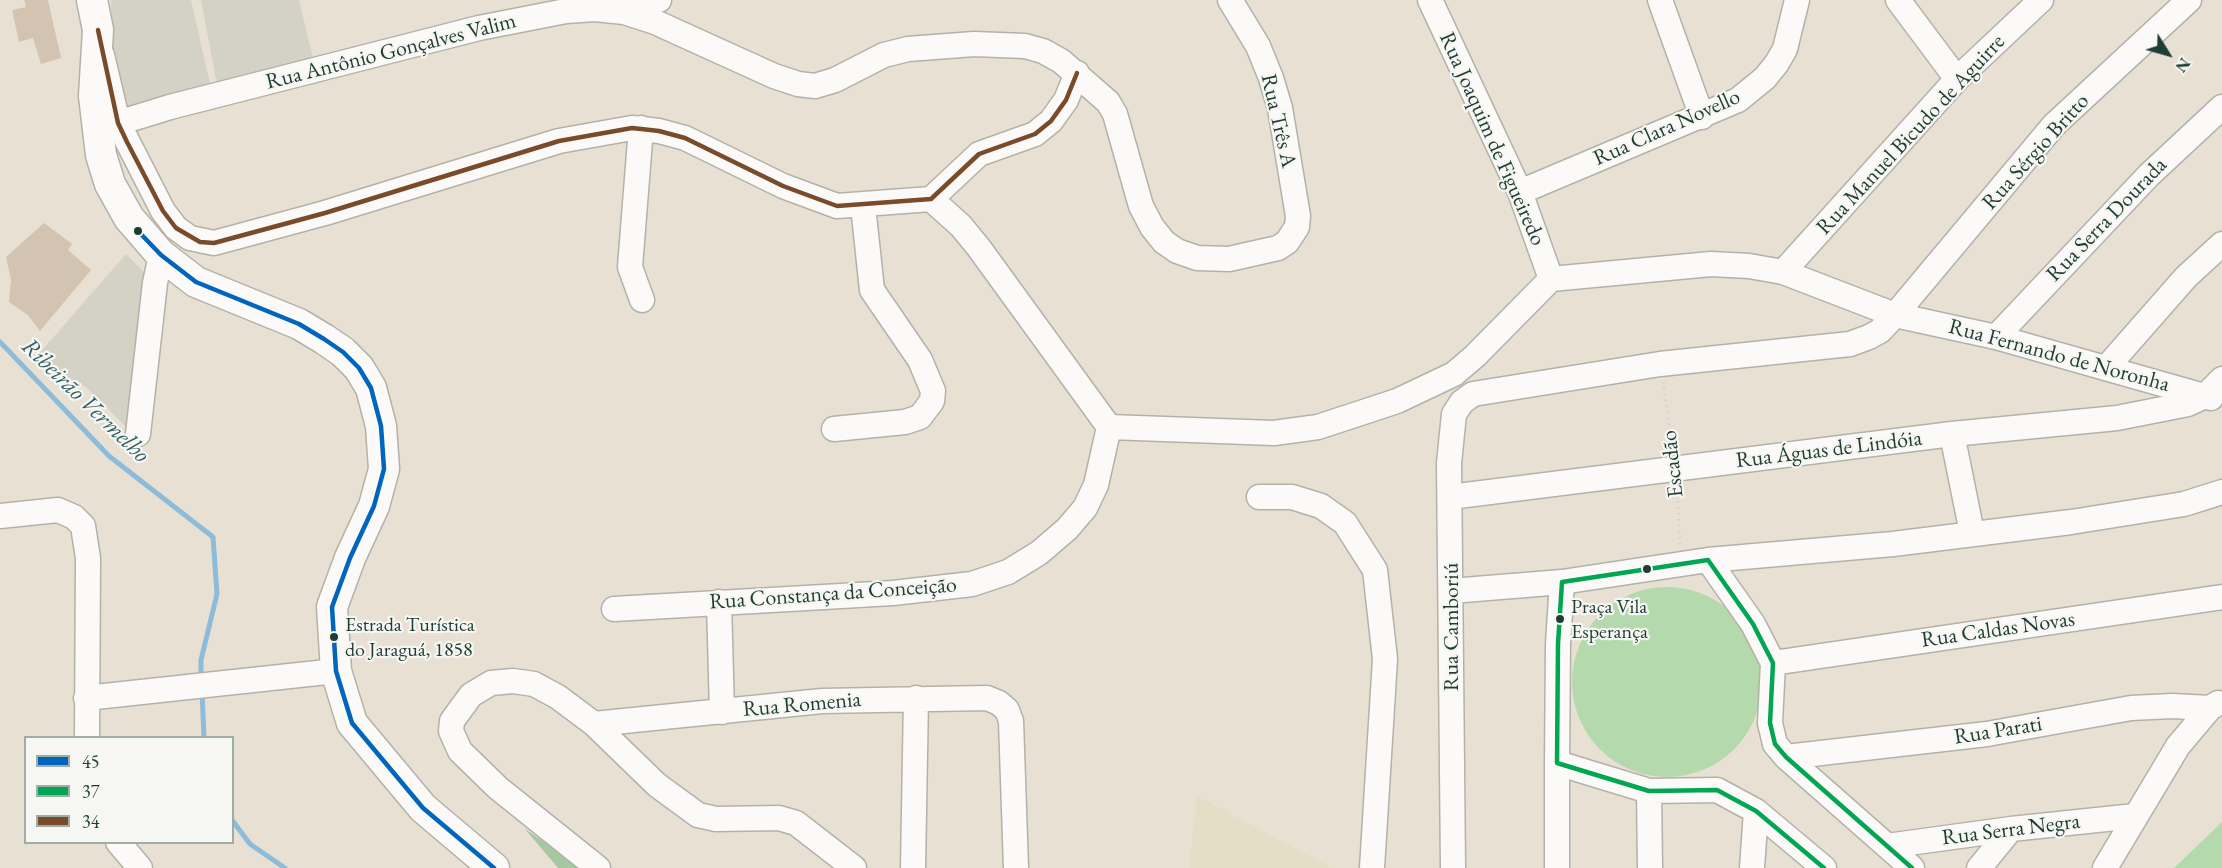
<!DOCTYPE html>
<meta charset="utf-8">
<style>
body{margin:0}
#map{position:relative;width:2222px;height:868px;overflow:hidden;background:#e8e1d3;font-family:"EB Garamond",serif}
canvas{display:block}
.legend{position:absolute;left:24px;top:736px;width:210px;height:108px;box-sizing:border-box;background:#f6f6f2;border:2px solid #a0aca6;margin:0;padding:8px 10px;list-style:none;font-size:18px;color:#1f3d34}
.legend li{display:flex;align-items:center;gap:12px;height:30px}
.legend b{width:30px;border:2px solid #a0aca6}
.north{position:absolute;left:2138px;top:24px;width:60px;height:60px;-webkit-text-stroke:4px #f6f6f2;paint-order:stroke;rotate:127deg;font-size:16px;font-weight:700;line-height:24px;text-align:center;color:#1f3d34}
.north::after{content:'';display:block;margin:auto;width:21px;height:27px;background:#1f3d34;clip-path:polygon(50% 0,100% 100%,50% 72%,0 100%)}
</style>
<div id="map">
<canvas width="2222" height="868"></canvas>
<ul class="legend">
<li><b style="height:8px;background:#0065bd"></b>45</li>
<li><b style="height:8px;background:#00a651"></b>37</li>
<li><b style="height:8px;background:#7a4b2a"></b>34</li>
</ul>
<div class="north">N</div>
</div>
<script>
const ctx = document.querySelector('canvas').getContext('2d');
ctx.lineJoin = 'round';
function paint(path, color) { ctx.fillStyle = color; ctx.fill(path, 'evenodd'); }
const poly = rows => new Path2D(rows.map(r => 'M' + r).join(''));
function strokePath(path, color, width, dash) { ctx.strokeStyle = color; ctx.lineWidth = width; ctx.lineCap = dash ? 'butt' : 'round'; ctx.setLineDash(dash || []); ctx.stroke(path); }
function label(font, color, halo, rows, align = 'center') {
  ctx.font = font + ' "EB Garamond",serif'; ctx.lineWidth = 4.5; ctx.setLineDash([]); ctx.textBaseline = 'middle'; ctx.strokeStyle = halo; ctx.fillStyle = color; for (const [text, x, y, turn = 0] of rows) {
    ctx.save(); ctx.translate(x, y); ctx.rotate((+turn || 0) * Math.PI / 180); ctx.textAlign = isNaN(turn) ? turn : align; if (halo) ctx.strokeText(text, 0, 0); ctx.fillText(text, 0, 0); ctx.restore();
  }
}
paint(poly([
 [1197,796,1333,868,1189,868]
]), '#e4dec6');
paint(poly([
 [111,0,191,0,211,88,129,109,112,56],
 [201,0,299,0,314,62,217,85],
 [126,254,147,275,130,431,85,386,69,384,51,373,37,356]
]), '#d4d2c5');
paint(poly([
 '1572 682a95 95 0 1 1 190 0a95 95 0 1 1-190 0Z',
 [2222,822,2222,868,2174,868]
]), '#b4d9ac');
paint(poly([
 [525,829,583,868,558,868]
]), '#a5c8a1');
strokePath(poly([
 [0,342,109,456,213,537,217,594,201,660,201,679],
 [202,691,204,738],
 [232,820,250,844,285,868]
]), '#8cbcd9', 5);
paint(poly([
 [24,0,48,0,61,58,41,64,33,38,19,42,12,10,26,7],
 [44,223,72,244,68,250,91,270,40,331,28,315,9,302,11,280,6,257]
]), '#d2c4b1');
const minor = poly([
 [1430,0,1520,192,1551,279],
 [1660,0,1702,117],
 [1898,0,1957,79],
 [624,12,659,0],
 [102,55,118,123,163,211,176,228,190,238,214,243,325,213,559,141,632,128,659,131,685,138,783,186,837,206,931,199,979,154,1035,134,1051,121,1066,100,1077,73],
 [118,123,170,107,479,28,566,11,595,9,624,12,655,22,774,76,798,84,815,86,835,80,884,55,908,49,974,44,1025,46,1043,51,1061,61,1108,102,1115,114,1141,206,1152,227,1164,242,1177,251,1197,258,1229,259,1278,248,1287,242,1297,227,1298,216,1280,108,1271,78,1258,46,1230,0],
 [641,128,630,267,642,300],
 [1520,192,1738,100,1765,78,1777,63,1785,49,1797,0],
 [931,199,961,226,979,248,1109,427],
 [1783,272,1895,315,1996,337,2211,398],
 [1996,337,2149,175,2222,107],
 [2107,367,2186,277,2222,244],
 [1109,427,1274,433,1318,427,1397,401,1454,374,1475,356,1551,279,1711,264,1749,266,1783,272,1957,79,2041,0],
 [834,429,905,422,920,417,932,401,933,391,920,360,872,290,863,206],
 [138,434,155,283,161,255],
 [1952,434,1972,533],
 [1259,497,1292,497,1321,506,1345,523,1375,570,1385,659,1372,868],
 [1450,497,1952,434,2117,418,2188,404,2205,396,2222,379],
 [0,516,58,510,74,517,83,526,88,558,87,738],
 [1708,560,1893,544,2071,522,2184,504,2222,492],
 [1451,591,1562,582],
 [719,602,722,712],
 [614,609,893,593,972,584,1008,572,1039,553,1067,529,1085,508,1096,485,1109,427],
 [1773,663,2222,597],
 [86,698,336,671],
 [594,724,822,701,987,698,999,703,1007,710,1011,721,1016,868],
 [1786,757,1987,734,2131,708,2172,706,2210,708],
 [1649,791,1650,868],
 [118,842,140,868],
 [1887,846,2011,829,2135,816],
 [598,868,498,788,460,751,451,731,452,721,471,695,491,683,513,681,534,684,558,697,594,724,657,785,698,815,716,819,779,818,796,823,854,868],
 [913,868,916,698],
 [1453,868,1449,463,1454,414,1462,402,1473,394,1660,364,1850,344,1869,337,1880,331,1895,315,2054,125,2189,0],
 [1557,868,1557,763],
 [1752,868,1756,811],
 [1824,868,1756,811,1717,790,1649,791,1557,763,1558,644,1562,582,1708,560,1753,624,1773,663,1770,723,1775,744,1786,757,1912,868],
 [1979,868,2011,829],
 [2105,868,2178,746,2210,708,2218,703]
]);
const major = poly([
 [92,0,98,30,94,96,101,155,110,184,129,218,161,255,196,282,299,324,324,339,343,352,359,368,371,388,381,426,384,469,374,506,350,558,332,607,336,671,352,723,423,808,494,868]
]);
strokePath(minor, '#b3b2a8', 27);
strokePath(major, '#b3b2a8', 33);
strokePath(poly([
 [1663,382,1673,449],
 [1677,489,1680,545]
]), '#d3d3cf', 3, [1.5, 4.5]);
strokePath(minor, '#fcfaf8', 24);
strokePath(major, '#fcfaf8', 30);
strokePath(poly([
 [138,231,161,255,196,282,299,324,324,339,343,352,359,368,371,388,381,426,384,469,374,506,350,558,332,607,336,671,352,723,423,808,494,868]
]), '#0065bd', 4.5);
strokePath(poly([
 [1824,868,1756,811,1717,790,1649,791,1557,763,1558,644,1562,582,1708,560,1753,624,1773,663,1770,723,1775,744,1786,757,1912,868]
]), '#00a651', 4.5);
strokePath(poly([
 [98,30,118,123,127,142,163,211,176,228,200,242,214,243,325,213,559,141,632,128,659,131,685,138,783,186,837,206,931,199,979,154,1035,134,1051,121,1066,100,1077,73]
]), '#7a4b2a', 4.5);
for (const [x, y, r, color] of [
 [138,231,5,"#1f3d34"],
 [1647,569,5,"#1f3d34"],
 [1560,619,5,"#1f3d34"],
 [334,637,5,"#1f3d34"]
]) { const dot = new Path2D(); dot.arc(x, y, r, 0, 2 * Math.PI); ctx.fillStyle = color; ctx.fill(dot); strokePath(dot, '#f6f6f2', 2); }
label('20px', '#1f3d34', '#f6f6f2', [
 ["Praça Vila",1571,608],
 ["Esperança",1571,633],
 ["Estrada Turística",345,626],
 ["do Jaraguá, 1858",345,651]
], 'left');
label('22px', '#1f3d34', '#f6f6f2', [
 ["Rua Antônio Gonçalves Valim",391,52,-14],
 ["Rua Três A",1278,121,77],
 ["Rua Clara Novello",1667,128,-24],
 ["Rua Manuel Bicudo de Aguirre",1911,135,-47],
 ["Rua Joaquim de Figueiredo",1492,139,66],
 ["Rua Sérgio Britto",2036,152,-48],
 ["Rua Serra Dourada",2107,220,-46],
 ["Rua Fernando de Noronha",2059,356,15],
 ["Rua Águas de Lindóia",1829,450,-7],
 ["Escadão",1673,464,-96],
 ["Rua Constança da Conceição",833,594,-4],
 ["Rua Camboriú",1452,627,-90],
 ["Rua Caldas Novas",1998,630,-8],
 ["Rua Romenia",802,705,-5],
 ["Rua Parati",1998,731,-9],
 ["Rua Serra Negra",2011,830,-7]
]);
label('italic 24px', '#345e66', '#f6f6f2', [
 ["Ribeirão Vermelho",85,401,44]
]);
</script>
